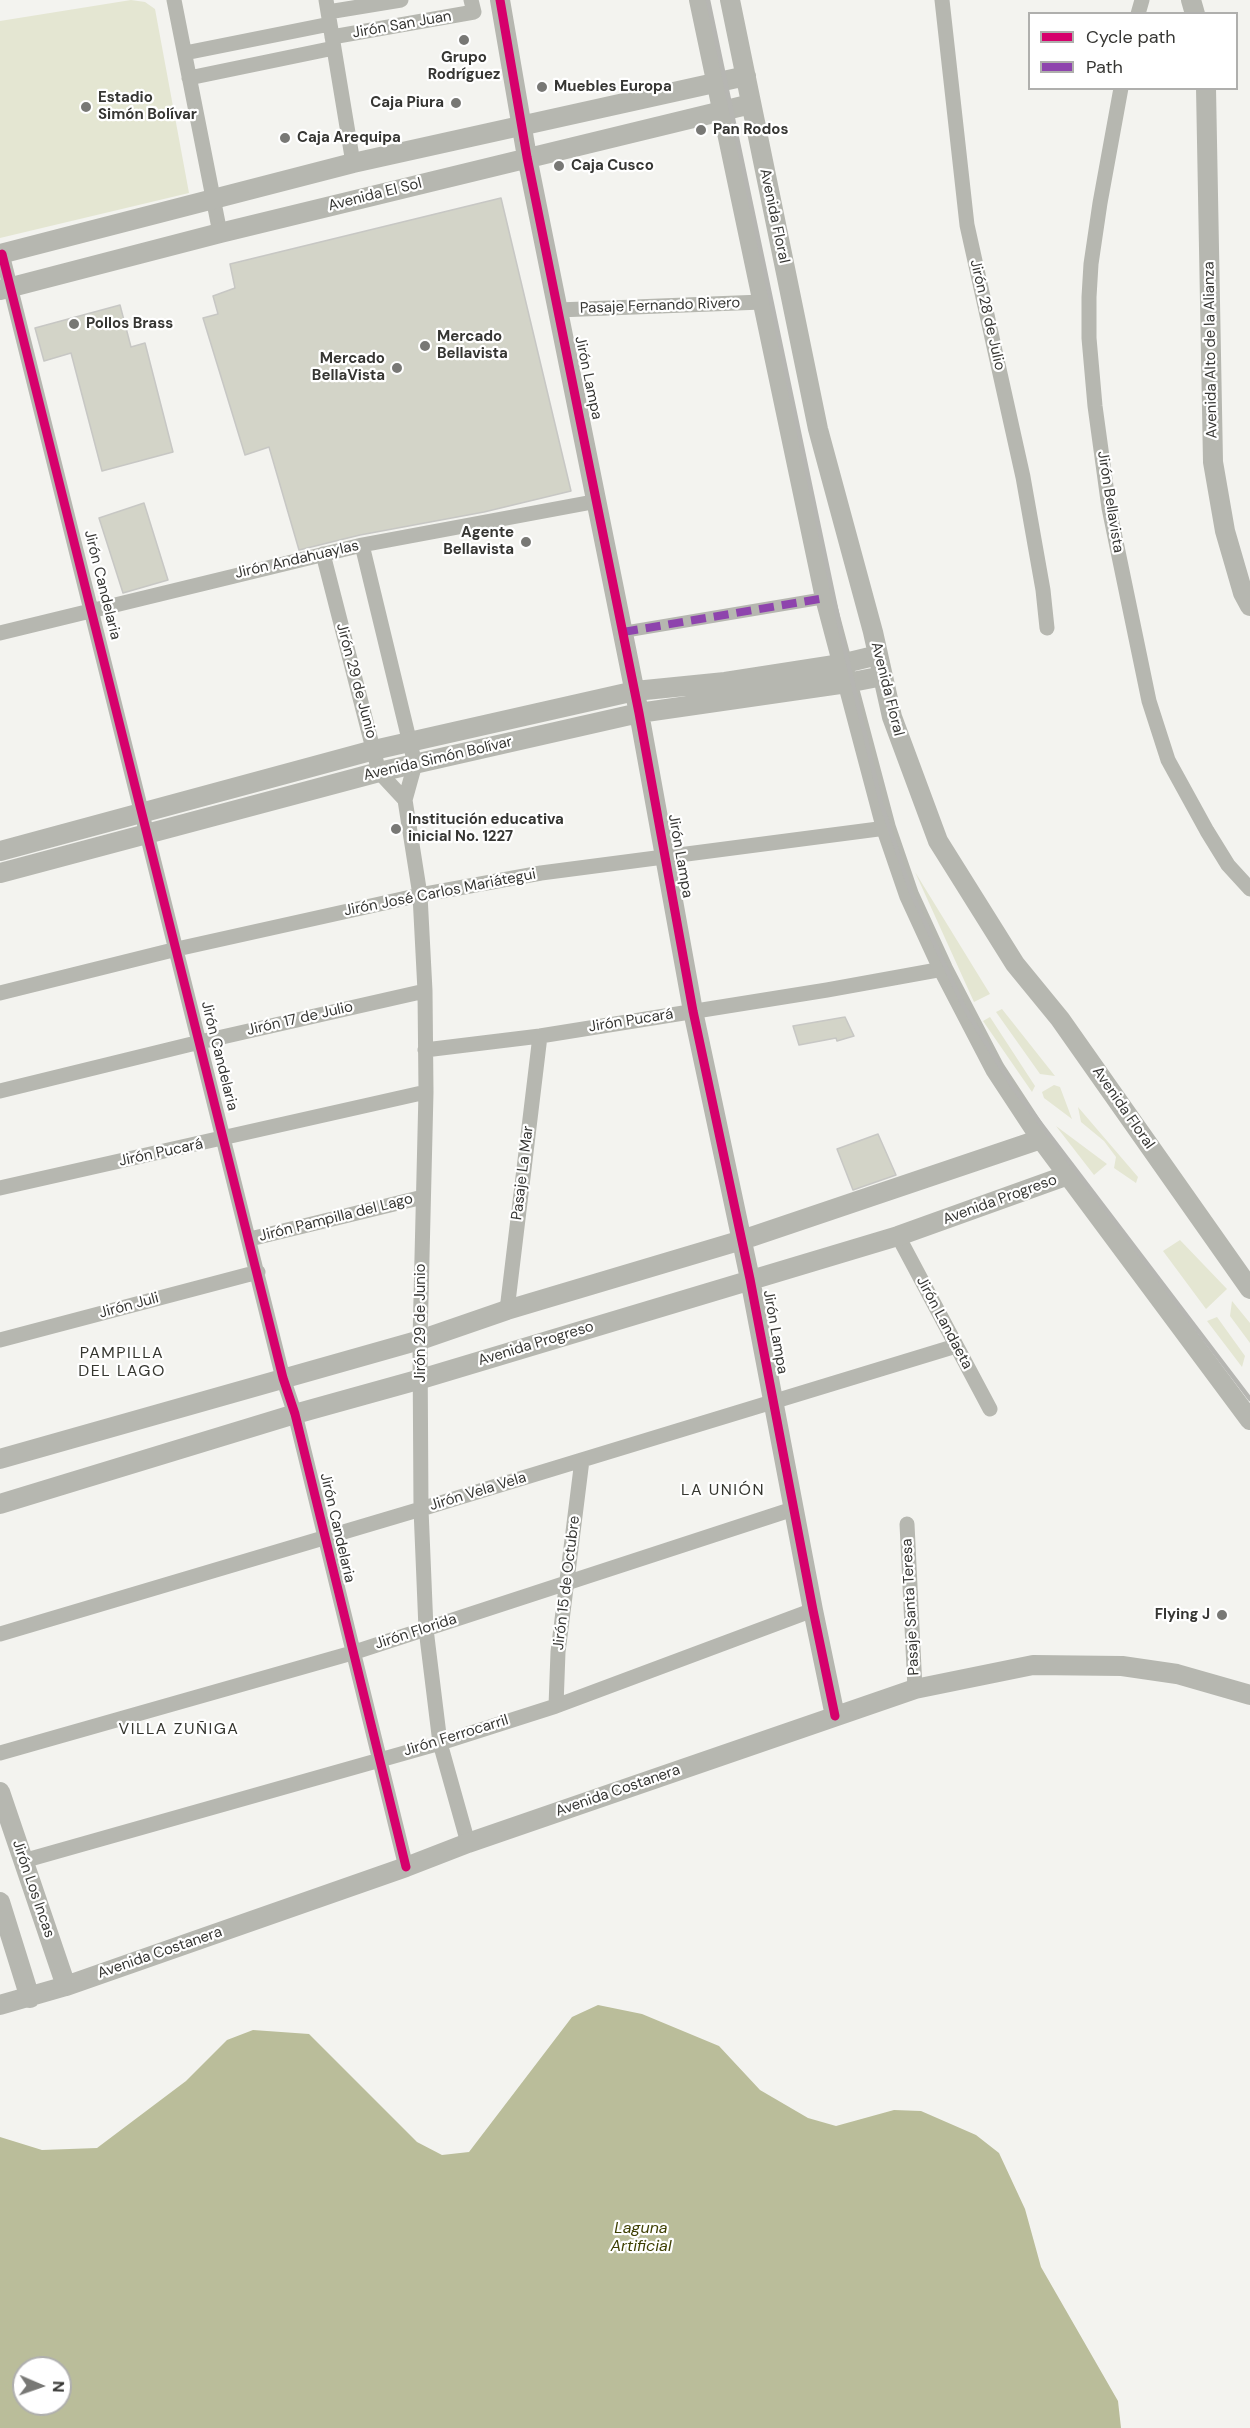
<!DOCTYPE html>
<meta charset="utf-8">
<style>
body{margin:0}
#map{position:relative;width:1250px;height:2428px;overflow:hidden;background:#f3f3ef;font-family:"DM Sans",sans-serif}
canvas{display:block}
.legend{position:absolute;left:1028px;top:12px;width:210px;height:78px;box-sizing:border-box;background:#fff;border:2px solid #afafad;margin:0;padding:8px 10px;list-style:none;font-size:18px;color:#363633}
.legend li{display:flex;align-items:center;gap:12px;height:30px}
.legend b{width:30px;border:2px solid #afafad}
.north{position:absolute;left:12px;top:2356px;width:60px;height:60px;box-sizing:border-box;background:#fff;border:2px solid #afafad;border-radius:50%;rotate:92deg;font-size:16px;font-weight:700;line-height:24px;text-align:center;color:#363633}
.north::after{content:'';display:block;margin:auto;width:21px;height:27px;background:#787875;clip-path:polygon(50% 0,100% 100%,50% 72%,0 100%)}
</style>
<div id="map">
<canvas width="1250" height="2428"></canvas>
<ul class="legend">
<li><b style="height:8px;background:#d6006c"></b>Cycle path</li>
<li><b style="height:8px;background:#8e44ad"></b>Path</li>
</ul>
<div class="north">N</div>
</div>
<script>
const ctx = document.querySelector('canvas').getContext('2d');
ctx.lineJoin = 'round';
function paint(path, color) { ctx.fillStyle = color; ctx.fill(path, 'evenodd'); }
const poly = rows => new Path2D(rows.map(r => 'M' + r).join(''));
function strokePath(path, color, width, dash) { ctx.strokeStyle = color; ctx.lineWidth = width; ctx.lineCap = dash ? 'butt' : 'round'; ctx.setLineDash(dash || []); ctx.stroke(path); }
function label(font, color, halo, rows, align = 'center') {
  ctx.font = font + ' "DM Sans",sans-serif'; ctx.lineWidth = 4.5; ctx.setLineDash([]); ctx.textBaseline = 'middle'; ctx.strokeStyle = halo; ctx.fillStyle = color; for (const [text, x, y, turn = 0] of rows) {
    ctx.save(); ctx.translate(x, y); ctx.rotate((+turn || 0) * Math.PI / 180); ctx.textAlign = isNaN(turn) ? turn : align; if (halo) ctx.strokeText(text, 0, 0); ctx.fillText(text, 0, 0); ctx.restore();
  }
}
paint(poly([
 [131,0,145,2,155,9,189,193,0,238,0,21],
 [915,872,990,994,974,1002],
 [1002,1009,1055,1076,1040,1074,996,1012],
 [990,1017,1035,1086,1032,1092,983,1021],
 [1054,1085,1060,1087,1072,1119,1044,1098,1042,1092],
 [1078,1107,1138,1177,1136,1183,1114,1168,1116,1157,1104,1141,1081,1122],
 [1056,1126,1107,1164,1094,1175],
 [1180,1240,1227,1289,1206,1309,1163,1251],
 [1232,1301,1250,1323,1250,1343,1230,1316],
 [1217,1317,1245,1356,1242,1367,1207,1321]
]), '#e4e6d2');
paint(poly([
 [598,2005,642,2014,719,2046,760,2090,808,2118,836,2126,894,2110,921,2111,976,2135,999,2153,1025,2209,1041,2267,1118,2401,1121,2428,0,2428,0,2137,42,2150,97,2148,186,2081,227,2040,253,2030,309,2034,417,2142,442,2155,469,2152,572,2017],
 [24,2368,60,2368,60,2404,24,2404]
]), '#babd9a');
const building = poly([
 [501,198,571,491,484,512,360,535,299,550,269,447,245,455,203,318,218,314,213,296,235,288,230,264,501,198],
 [120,305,131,347,145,343,173,452,102,471,71,353,44,361,35,328,120,305],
 [144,503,168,580,123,593,99,518,144,503],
 [845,1017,854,1036,837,1041,836,1038,799,1045,793,1026,845,1017],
 [878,1134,896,1175,853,1190,837,1149,878,1134]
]);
paint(building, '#d3d4c8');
strokePath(building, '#c7c7c4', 1.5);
strokePath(poly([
 [623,632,825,598]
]), '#b6b7b0', 12);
strokePath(poly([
 [174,0,220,233],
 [326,0,353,163],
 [942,0,967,225,1023,477,1043,590,1047,628],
 [328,12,401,0],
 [1138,14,1142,0],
 [332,37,474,12,471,0],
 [185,53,330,24],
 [189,78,334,48],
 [1121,88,1100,203,1091,264,1089,297,1089,338,1095,406,1109,508,1149,701,1168,760,1207,831,1228,865,1250,889],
 [2,254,283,1378,295,1414,406,1867],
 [558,310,762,302],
 [362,545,415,764,405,800,420,895,425,991,426,1092,420,1340,421,1509,426,1629,440,1743,468,1843],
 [323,554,379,772,405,800],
 [0,633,362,545,598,501],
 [0,993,177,949,420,895,541,873,886,828],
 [425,1050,540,1036,827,990,943,969],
 [0,1091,200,1042,425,991],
 [0,1188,426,1092],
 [898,1236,990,1409],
 [250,1239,423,1197],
 [507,1310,540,1036],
 [0,1340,258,1272],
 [907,1524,915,1689],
 [0,1634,421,1509,956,1346],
 [556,1706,558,1652,582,1460],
 [0,1753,352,1653,793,1509],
 [23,1861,440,1743,556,1706,813,1610]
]), '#b6b7b0', 15);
strokePath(poly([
 [500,0,527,157,639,713,693,1011,750,1279,813,1610,835,1716],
 [699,0,825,598,886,828,909,895,943,969,995,1069,1041,1139,1250,1420],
 [730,0,818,429,873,632,892,717,938,841,1015,964,1060,1019,1250,1289],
 [1191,0,1195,14],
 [1206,88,1213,462,1225,531,1243,593,1250,606],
 [0,254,353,163,746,76],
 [0,290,220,233,751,104],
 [0,851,374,750,635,691,725,682,841,664,878,655],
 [0,873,379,772,639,713,847,683,883,676],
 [0,1459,420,1340,507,1310,742,1240,1041,1139],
 [0,1504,295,1414,421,1379,898,1236,1068,1175],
 [0,1792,66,1986],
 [0,1902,30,1998],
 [0,2005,66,1986,406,1867,468,1843,915,1689,1033,1665,1122,1666,1177,1674,1250,1695]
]), '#b6b7b0', 20);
strokePath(poly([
 [708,0,842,637,881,803,911,892,964,1007,1015,1090,1250,1399]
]), '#b6b6b2', 4.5);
strokePath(poly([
 [623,632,825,598]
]), '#8e44ad', 8, [15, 8]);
strokePath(poly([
 [500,0,527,157,639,713,693,1011,750,1279,813,1610,835,1716],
 [2,254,283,1378,295,1414,406,1867]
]), '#d6006c', 9);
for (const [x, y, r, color] of [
 [464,40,6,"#787875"],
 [542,87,6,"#787875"],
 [456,103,6,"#787875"],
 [86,107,6,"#787875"],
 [701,130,6,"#787875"],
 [285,138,6,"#787875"],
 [559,166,6,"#787875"],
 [74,324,6,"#787875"],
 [425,346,6,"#787875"],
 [397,368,6,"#787875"],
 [526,542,6,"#787875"],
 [396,829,6,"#787875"],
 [1222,1615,6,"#787875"]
]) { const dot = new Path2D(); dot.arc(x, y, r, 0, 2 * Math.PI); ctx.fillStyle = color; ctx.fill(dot); strokePath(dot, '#fff', 2); }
label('15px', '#363633', '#fff', [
 ["Jirón San Juan",402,25,-10],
 ["Avenida El Sol",375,195,-14],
 ["Avenida Floral",774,216,78],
 ["Pasaje Fernando Rivero",660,306,-2],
 ["Jirón 28 de Julio",987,315,77],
 ["Avenida Alto de la Alianza",1211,350,-91],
 ["Jirón Lampa",588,378,78],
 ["Jirón Bellavista",1110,502,81],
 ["Jirón Andahuaylas",297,560,-13],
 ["Jirón Candelaria",102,585,76],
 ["Jirón 29 de Junio",356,681,75],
 ["Avenida Floral",887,689,76],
 ["Avenida Simón Bolívar",438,759,-13],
 ["Jirón Lampa",680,856,80],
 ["Jirón José Carlos Mariátegui",440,893,-11],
 ["Jirón 17 de Julio",300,1019,-13],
 ["Jirón Pucará",631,1021,-9],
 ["Jirón Candelaria",219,1056,76],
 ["Avenida Floral",1123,1108,55],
 ["Jirón Pucará",161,1153,-12],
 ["Pasaje La Mar",523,1173,-83],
 ["Avenida Progreso",1000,1200,-20],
 ["Jirón Pampilla del Lago",336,1218,-14],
 ["Jirón Juli",129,1306,-15],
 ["Jirón 29 de Junio",421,1323,-90],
 ["Jirón Landaeta",944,1323,62],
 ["Jirón Lampa",775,1332,80],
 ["Avenida Progreso",536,1344,-17],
 ["Jirón Vela Vela",478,1492,-17],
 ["Jirón Candelaria",337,1528,77],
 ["Jirón 15 de Octubre",567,1583,-83],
 ["Pasaje Santa Teresa",911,1607,-93],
 ["Jirón Florida",416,1632,-18],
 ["Jirón Ferrocarril",456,1736,-17],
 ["Avenida Costanera",618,1791,-19],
 ["Jirón Los Incas",33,1889,71],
 ["Avenida Costanera",160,1953,-19]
]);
label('bold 15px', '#363633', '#fff', [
 ["Grupo",464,58,"center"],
 ["Rodríguez",464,75,"center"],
 ["Muebles Europa",554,87],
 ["Estadio",98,98],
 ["Simón Bolívar",98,115],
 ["Caja Piura",444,103,"right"],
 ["Pan Rodos",713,130],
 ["Caja Arequipa",297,138],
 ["Caja Cusco",571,166],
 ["Pollos Brass",86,324],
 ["Mercado",437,337],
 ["Bellavista",437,354],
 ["Mercado",385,359,"right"],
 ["BellaVista",385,376,"right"],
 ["Agente",514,533,"right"],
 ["Bellavista",514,550,"right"],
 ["Institución educativa",408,820],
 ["inicial No. 1227",408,837],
 ["Flying J",1210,1615,"right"]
], 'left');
ctx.letterSpacing = '1.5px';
label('16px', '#35362f', '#fff', [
 ["PAMPILLA",122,1354],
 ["DEL LAGO",122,1372],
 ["LA UNIÓN",723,1491],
 ["VILLA ZUÑIGA",179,1730]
]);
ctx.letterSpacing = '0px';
label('italic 16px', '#3d3f02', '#fff', [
 ["Laguna",641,2229],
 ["Artificial",641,2247]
]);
</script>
